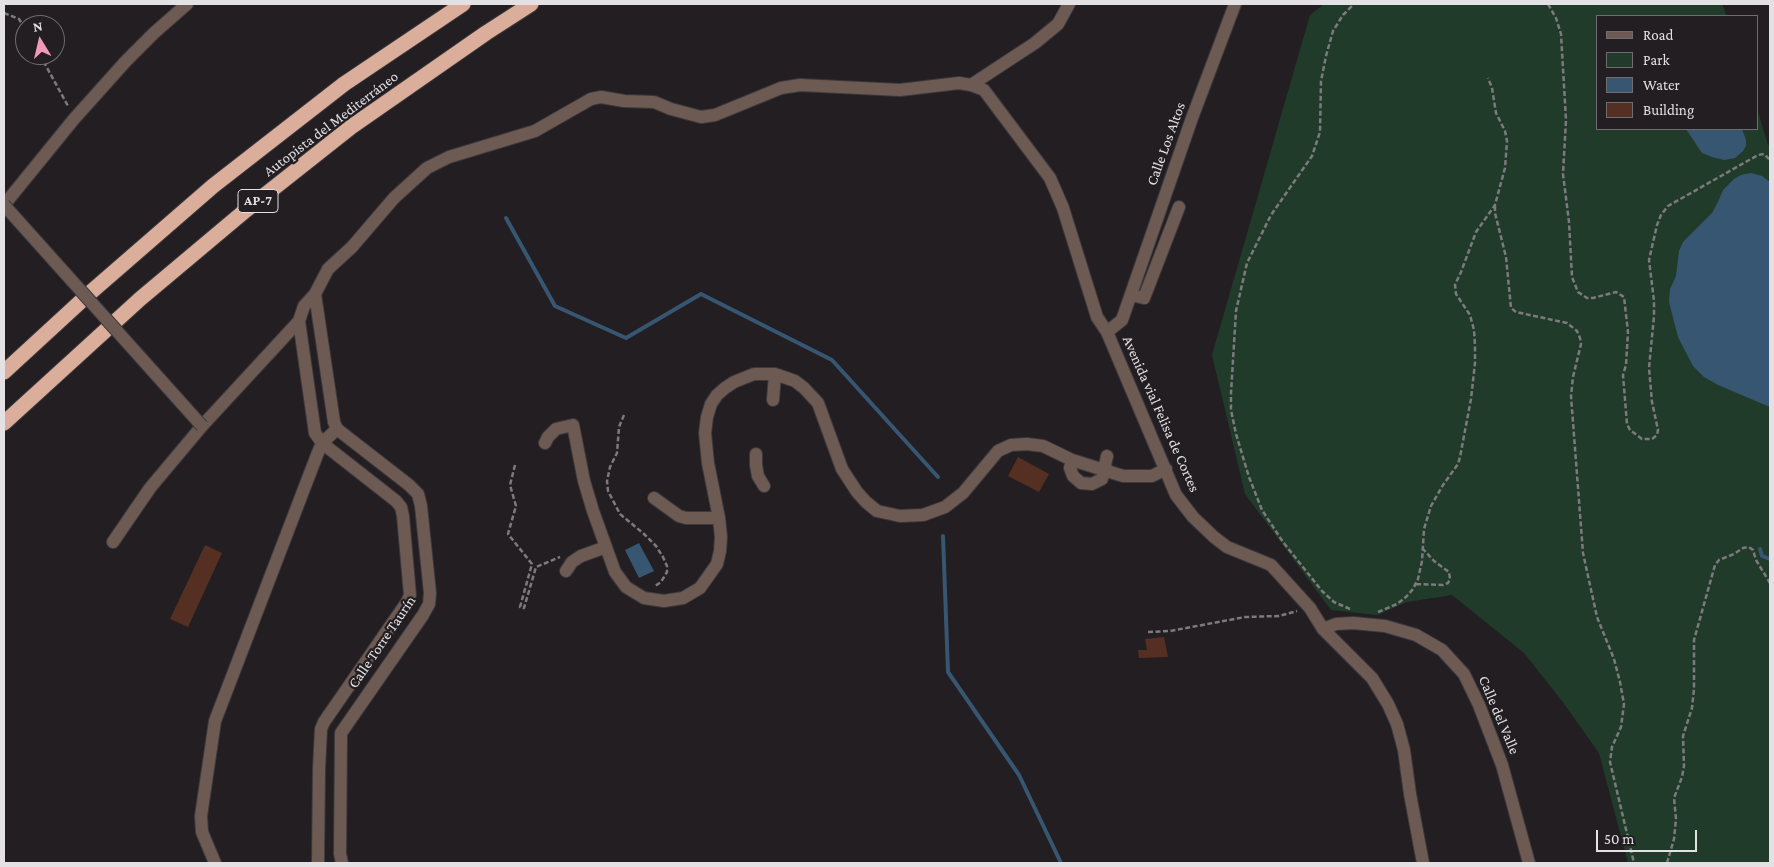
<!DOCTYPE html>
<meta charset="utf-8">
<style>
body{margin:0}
#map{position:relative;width:1774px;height:867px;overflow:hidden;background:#221e22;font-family:"Crimson Pro",serif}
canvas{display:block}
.frame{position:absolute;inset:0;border:5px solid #e3e1e3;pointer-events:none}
.legend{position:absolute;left:1596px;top:15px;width:162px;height:115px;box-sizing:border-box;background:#221e22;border:1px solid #6f6c6f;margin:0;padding:6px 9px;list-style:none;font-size:15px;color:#e3e1e3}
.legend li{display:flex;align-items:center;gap:10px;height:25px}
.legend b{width:25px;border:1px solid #6f6c6f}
.north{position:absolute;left:15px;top:15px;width:50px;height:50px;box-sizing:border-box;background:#221e22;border:1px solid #6f6c6f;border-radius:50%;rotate:351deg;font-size:14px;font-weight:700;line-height:20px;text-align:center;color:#e3e1e3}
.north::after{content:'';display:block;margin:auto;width:18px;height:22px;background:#ef9ab8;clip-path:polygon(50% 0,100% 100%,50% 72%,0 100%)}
.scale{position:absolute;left:1596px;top:830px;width:101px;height:22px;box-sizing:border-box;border:2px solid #e3e1e3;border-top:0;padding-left:6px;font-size:15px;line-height:18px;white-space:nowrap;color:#e3e1e3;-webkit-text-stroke:4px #221e22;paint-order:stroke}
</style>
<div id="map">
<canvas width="1774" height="867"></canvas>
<div class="frame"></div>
<ul class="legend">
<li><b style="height:6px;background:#6d5b53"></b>Road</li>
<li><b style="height:14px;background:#213b2a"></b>Park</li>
<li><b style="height:14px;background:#375671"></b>Water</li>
<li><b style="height:14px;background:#553022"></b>Building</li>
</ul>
<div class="north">N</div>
<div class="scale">50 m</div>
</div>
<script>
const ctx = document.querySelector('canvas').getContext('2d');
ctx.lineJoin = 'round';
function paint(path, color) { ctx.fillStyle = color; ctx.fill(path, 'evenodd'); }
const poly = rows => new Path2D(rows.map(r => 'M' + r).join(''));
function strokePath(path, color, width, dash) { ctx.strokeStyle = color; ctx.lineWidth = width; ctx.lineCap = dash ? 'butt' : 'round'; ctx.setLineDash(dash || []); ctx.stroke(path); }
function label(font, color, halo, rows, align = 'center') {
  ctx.font = font + ' "Crimson Pro",serif'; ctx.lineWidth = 4.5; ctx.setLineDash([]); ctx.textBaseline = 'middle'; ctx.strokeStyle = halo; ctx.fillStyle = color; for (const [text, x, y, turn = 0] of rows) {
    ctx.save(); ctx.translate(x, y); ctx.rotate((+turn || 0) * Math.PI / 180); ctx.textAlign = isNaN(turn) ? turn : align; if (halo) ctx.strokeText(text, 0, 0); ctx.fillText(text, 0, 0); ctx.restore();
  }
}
paint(poly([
 [1324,4,1722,4,1727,16,1598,16,1598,129,1758,129,1758,112,1768,145,1770,144,1770,863,1628,863,1599,753,1562,701,1524,653,1452,595,1407,602,1378,615,1331,610,1245,494,1212,355,1310,15]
]), '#213b2a');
paint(poly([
 [1686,129,1742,129,1746,140,1746,146,1743,151,1735,158,1724,160,1712,157,1702,153],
 [1751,173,1762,176,1770,182,1770,407,1718,385,1704,377,1693,366,1678,337,1669,302,1670,289,1676,276,1679,251,1683,242,1712,213,1718,202,1723,190,1734,179,1741,175],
 [639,543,654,571,639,578,625,550]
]), '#375671');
strokePath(poly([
 [506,218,555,306,626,338,701,294,832,360,938,477],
 [943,536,948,672,1019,775,1061,863],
 [1760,549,1762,556,1770,559]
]), '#375671', 4);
paint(poly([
 [1018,457,1049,474,1039,492,1008,476],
 [205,545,222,553,188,627,170,619],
 [1164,637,1168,657,1139,658,1138,650,1147,650,1145,639]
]), '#553022');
const minor = poly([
 [971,85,1035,43,1058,24,1069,4],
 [4,205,74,119,126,61,154,33,187,4],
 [315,294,334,422,337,429,409,485,418,494,421,506,430,593,429,604,423,615,341,733,340,854,342,863],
 [1131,295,1144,298,1179,207],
 [299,321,315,433,322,443,396,501,401,507,403,516,410,595,407,602,324,722,321,729,319,769,318,863],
 [1107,332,1122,320,1192,118,1235,4],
 [773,400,775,374],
 [545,443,548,437,556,429,573,425,584,481,593,511,615,572,626,587,644,598,664,601,683,598,700,588,717,564,720,551,721,537,719,518,708,463,705,433,707,417,711,404,717,395,725,388,734,382,754,374,775,374,795,381,804,388,818,403,842,469,857,492,866,502,877,511,900,516,923,515,945,507,963,493,998,451,1011,445,1027,444,1043,446,1072,460,1123,476,1152,476,1166,469],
 [756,454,756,465,758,476,764,486],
 [1072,460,1070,468,1073,476,1081,483,1092,484,1102,479,1107,456],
 [654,498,679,516,686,518,719,518],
 [113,542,150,488,202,426,299,321,304,306,315,294,328,269,352,247,394,198,427,168,449,157,535,131,591,99,601,97,624,101,654,102,671,109,701,117,715,115,781,88,800,85,900,90,959,83,971,85,984,90,1050,178,1063,208,1097,317,1107,332,1176,495,1193,517,1214,537,1227,547,1271,565,1310,608,1323,629,1372,678,1388,704,1397,724,1404,750,1410,794,1423,863],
 [566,571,572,562,581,556,606,547],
 [1323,629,1336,624,1353,623,1385,626,1416,635,1442,650,1464,674,1479,705,1502,765,1529,863],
 [215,863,202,832,201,816,215,721,317,455,322,443,337,429]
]);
const highway = poly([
 [4,372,91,292,213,186,344,84,463,4],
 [4,423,140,299,246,210,351,127,486,33,531,4]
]);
strokePath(minor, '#3d393d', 14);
strokePath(highway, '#3d393d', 17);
strokePath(poly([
 [1548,4,1556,18,1561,34,1566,120,1563,174,1569,222,1572,277,1578,292,1587,298,1593,298,1616,292,1624,297,1628,332,1626,365,1623,375,1627,424,1630,430,1642,439,1652,439,1657,435,1658,430,1652,402,1649,368,1654,316,1654,301,1649,260,1657,225,1661,215,1668,206,1758,155,1764,154,1770,160],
 [4,13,19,19,25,29],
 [40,55,68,106],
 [1495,206,1495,213,1506,257,1511,308,1516,312,1567,323,1577,331,1580,338,1581,344,1573,377,1571,396,1583,553,1597,617,1614,659,1620,682,1624,704,1621,727,1612,747,1610,762,1634,863],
 [624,415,619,427,617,453,610,467,607,481,608,491,620,514,644,534,656,546,663,557,667,566,667,572,661,582,655,586],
 [515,465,510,485,516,506,508,534,532,564,520,607,524,608,536,567,560,557],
 [1416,584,1443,585,1448,583,1450,579,1449,572,1434,561,1423,549],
 [1350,609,1334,602,1322,591,1283,542,1262,510,1249,477,1236,434,1231,410,1231,393,1236,311,1247,263,1271,215,1312,156,1320,132,1321,81,1326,56,1333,31,1343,15,1354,4],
 [1378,612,1397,604,1406,597,1413,589,1418,579,1422,561,1424,529,1431,506,1443,485,1458,464,1460,457,1471,399,1475,363,1475,345,1474,330,1470,315,1456,294,1455,285,1461,272,1476,232,1495,205,1505,168,1507,141,1505,131,1496,113,1492,88,1488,78],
 [1148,632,1170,631,1245,617,1279,616,1297,611],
 [1667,863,1674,839,1676,819,1674,798,1682,777,1684,766,1683,736,1692,708,1694,689,1694,640,1715,565,1719,560,1734,554,1743,548,1749,547,1753,550,1756,560,1770,583]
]), '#7d7a7d', 2.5, [5, 2.5]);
strokePath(minor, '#6d5b53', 12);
strokePath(highway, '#daae9a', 15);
const minorBridge = poly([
 [4,205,202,426]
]);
strokePath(minorBridge, '#3d393d', 14, []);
strokePath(minorBridge, '#6d5b53', 12);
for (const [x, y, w] of [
 [258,201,40]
]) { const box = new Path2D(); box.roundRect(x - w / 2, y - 11.5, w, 23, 4); ctx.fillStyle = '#221e22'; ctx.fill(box); strokePath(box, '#e3e1e3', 1); }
label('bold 14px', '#e3e1e3', null, [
 ["AP-7",258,201]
]);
label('15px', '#e3e1e3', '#221e22', [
 ["Autopista del Mediterráneo",331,124,-37],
 ["Calle Los Altos",1166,144,-70],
 ["Avenida vial Felisa de Cortes",1161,414,66],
 ["Calle Torre Taurín",382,642,-56],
 ["Calle del Valle",1499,715,67]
]);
</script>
